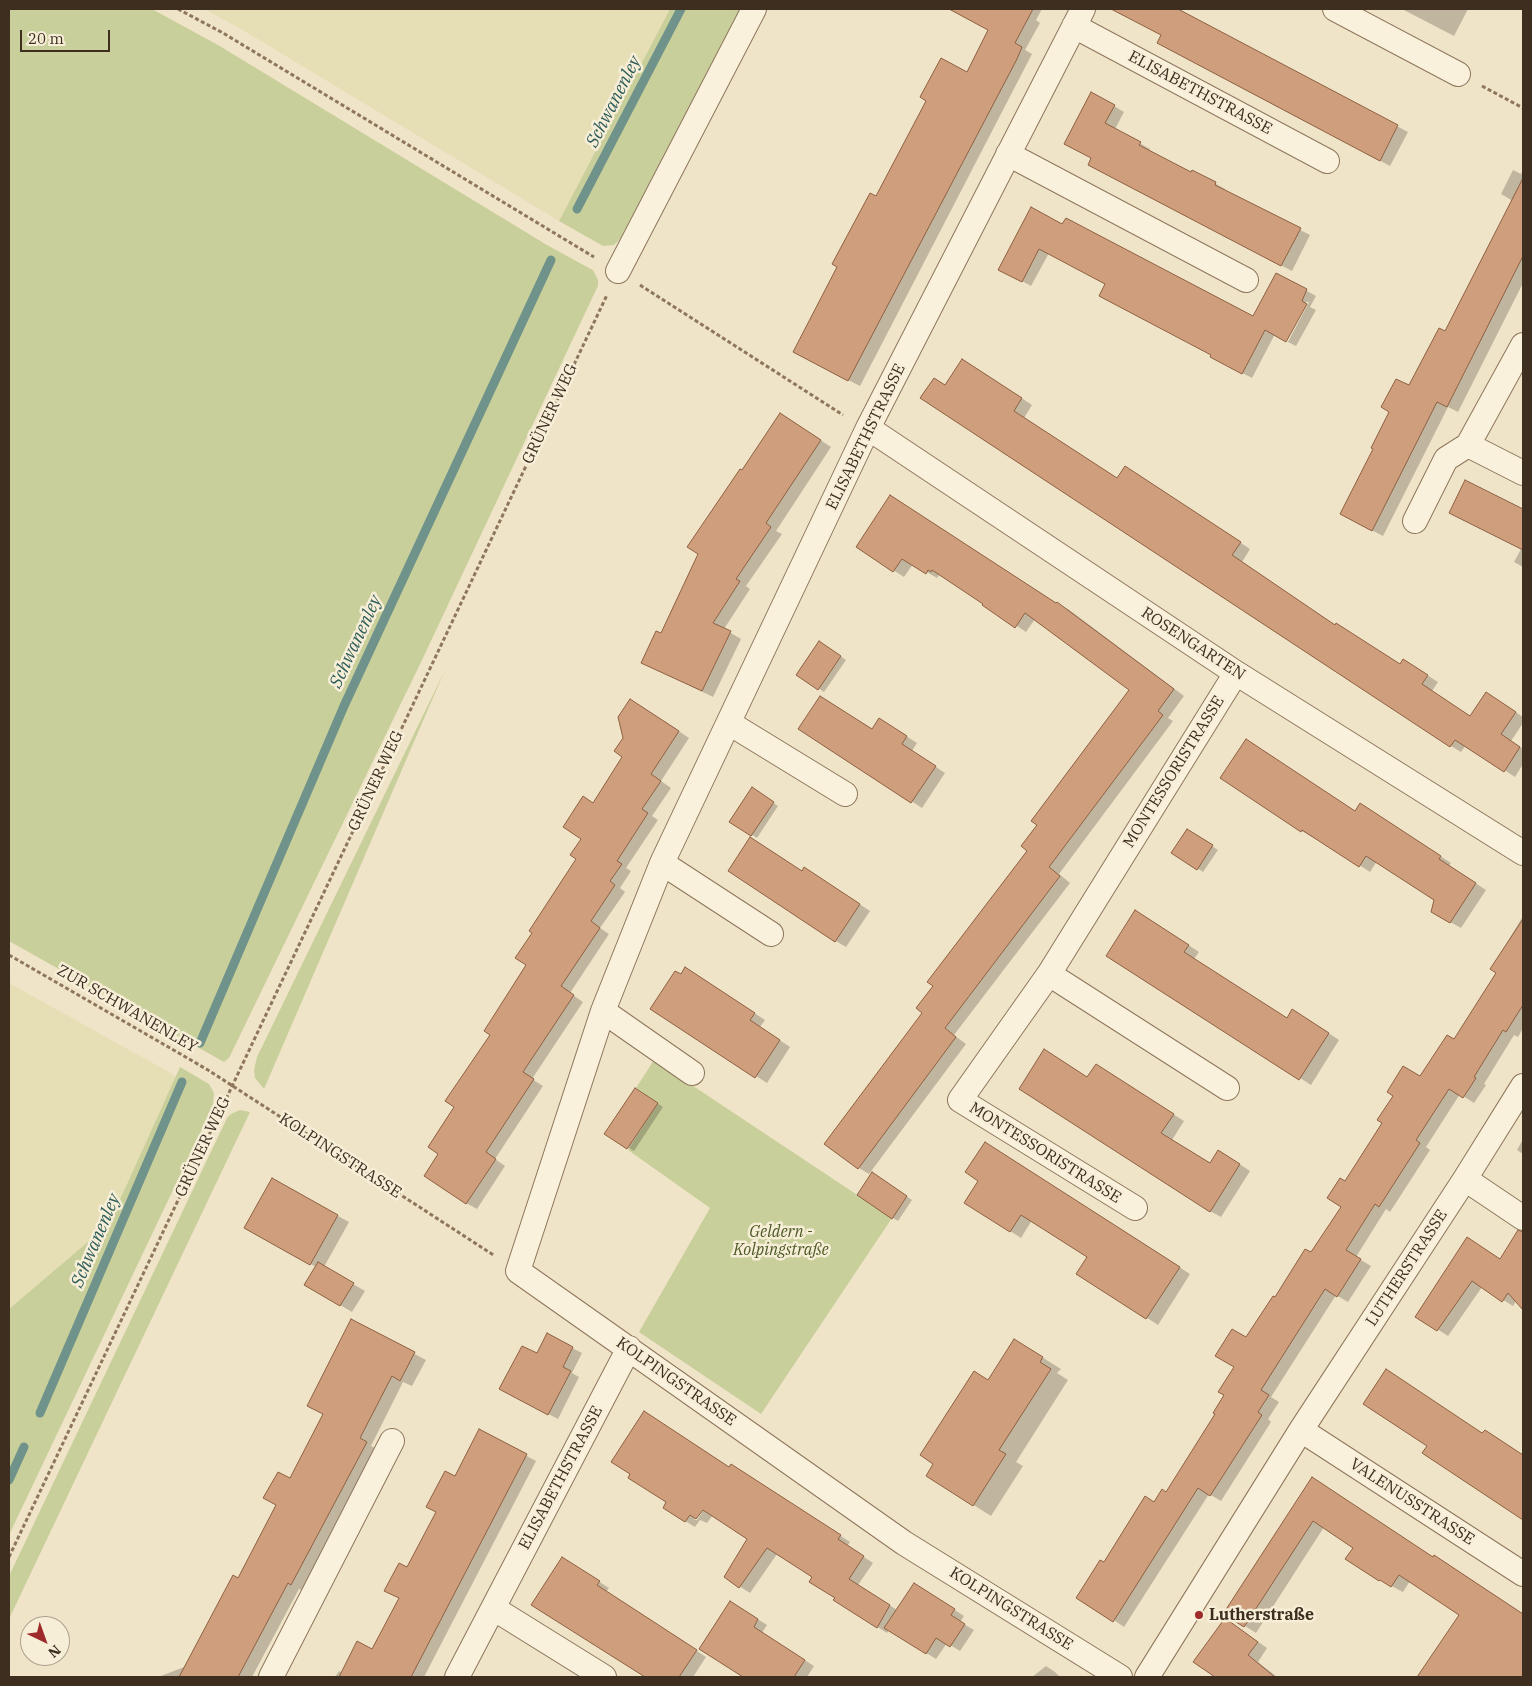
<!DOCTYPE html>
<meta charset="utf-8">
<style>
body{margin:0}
#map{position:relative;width:1532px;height:1686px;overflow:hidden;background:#f0e4c8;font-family:"IBM Plex Serif",serif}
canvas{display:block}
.frame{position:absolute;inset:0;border:10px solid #3d2e20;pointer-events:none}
.north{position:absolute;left:20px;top:1616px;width:50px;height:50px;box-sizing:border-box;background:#f7eed8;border:1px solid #ada18e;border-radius:50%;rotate:138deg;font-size:14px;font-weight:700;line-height:20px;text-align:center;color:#3d2e20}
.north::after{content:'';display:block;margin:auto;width:18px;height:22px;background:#9e2a2b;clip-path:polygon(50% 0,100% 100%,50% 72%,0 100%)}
.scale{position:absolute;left:20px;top:30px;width:90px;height:22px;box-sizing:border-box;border:2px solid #3d2e20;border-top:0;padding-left:6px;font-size:15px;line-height:18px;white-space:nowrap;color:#3d2e20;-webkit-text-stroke:4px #f7eed8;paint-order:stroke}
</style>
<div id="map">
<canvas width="1532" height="1686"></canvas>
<div class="frame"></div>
<div class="north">N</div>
<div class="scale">20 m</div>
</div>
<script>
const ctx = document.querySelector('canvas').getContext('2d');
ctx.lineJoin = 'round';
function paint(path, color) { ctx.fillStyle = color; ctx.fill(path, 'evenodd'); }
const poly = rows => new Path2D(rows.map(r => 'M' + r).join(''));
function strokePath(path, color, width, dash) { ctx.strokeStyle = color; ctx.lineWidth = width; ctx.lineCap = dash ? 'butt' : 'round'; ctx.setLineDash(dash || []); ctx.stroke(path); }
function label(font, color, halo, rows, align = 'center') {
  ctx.font = font + ' "IBM Plex Serif",serif'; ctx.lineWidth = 5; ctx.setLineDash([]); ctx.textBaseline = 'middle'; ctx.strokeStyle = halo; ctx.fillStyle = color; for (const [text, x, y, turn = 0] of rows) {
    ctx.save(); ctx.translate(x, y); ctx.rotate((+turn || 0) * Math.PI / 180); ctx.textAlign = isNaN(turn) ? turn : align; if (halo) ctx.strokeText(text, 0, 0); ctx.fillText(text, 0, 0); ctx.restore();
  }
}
paint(poly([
 [204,9,670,9,559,221,241,29],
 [9,983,176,1076,109,1224,9,1309]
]), '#e6deb5');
paint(poly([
 [9,9,152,9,218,45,547,245,587,267,593,270,598,280,598,286,595,292,423,658,229,1058,224,1062,9,941],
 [670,9,741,9,620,239,614,245,603,246,559,221],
 [445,670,264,1089,255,1078,254,1070,257,1057],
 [654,1060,892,1218,761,1414,639,1332,710,1208,628,1150,658,1103,636,1088],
 [180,1067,209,1084,214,1093,213,1106,9,1535,9,1309,109,1224],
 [240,1110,250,1112,9,1619,9,1576,227,1118,231,1114]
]), '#c9cf9b');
paint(poly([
 [973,9,1042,9,1036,20,1040,23,1025,50,1032,54,860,386,805,358,876,198,967,73,990,30,968,18],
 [1136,9,1178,9,1408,132,1390,166,1169,49,1162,35,1131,18],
 [1402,9,1468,9,1454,36],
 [1114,106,1124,112,1115,129,1150,149,1149,152,1191,174,1193,171,1225,189,1224,191,1310,235,1292,271,1099,170,1093,158,1075,149],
 [1513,170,1521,174,1523,170,1523,283,1458,412,1448,407,1383,536,1352,520,1410,387,1445,332,1513,201,1501,194],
 [1063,226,1253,317,1277,274,1316,296,1310,307,1316,310,1296,346,1288,342,1309,302,1306,302,1286,340,1275,334,1252,378,1221,362,1213,355,1107,284,1049,253,1031,286,1009,274],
 [973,366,1032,405,1024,418,1117,480,1136,473,1250,549,1242,562,1336,626,1401,665,1414,667,1438,682,1432,691,1471,717,1497,700,1523,717,1523,723,1511,741,1523,749,1523,764,1515,777,1466,745,1461,752,1451,746,946,386],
 [791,421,831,447,776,531,782,534,746,586,750,589,724,629,741,639,713,697,654,668,661,635,742,472],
 [1466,482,1523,511,1523,567,1514,562,1521,549],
 [891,496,1057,604,1068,609,1184,696,1168,718,1173,721,1059,874,1070,883,954,1035,966,1044,869,1174,859,1168,924,1012,1131,689,1035,619,1026,632,942,576,942,577,939,575,937,578,913,564,904,577,857,547],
 [825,646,846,660,824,692,798,675],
 [641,706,689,738,661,781,671,788,652,816,658,820,626,868,631,871,620,888,625,892,600,928,609,934,570,993,583,1002,532,1079,543,1086,495,1159,505,1166,477,1209,466,1203,440,1153,456,1107,528,965,534,933,578,859,582,838,593,804,624,756],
 [890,726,917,743,912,751,945,773,922,808,800,729,873,731],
 [1222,778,1356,812,1371,811,1451,863,1449,866,1486,890,1461,928,1450,922,1436,900,1377,861,1370,872,1313,835,1312,837,1302,831],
 [757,792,778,806,757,838,731,822],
 [1193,833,1218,850,1203,872,1173,852],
 [803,872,815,875,870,911,846,947,836,941],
 [1523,916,1523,1028,1518,1037,1514,1035,1484,1084,1486,1085,1474,1103,1460,1094,1426,1147,1430,1150,1390,1212,1386,1209,1356,1257,1371,1266,1348,1302,1336,1295,1271,1397,1279,1402,1268,1419,1271,1422,1221,1501,1209,1494,1124,1627,1114,1620,1104,1563,1155,1503,1166,1493,1217,1414,1226,1395,1246,1339,1275,1299,1311,1253,1343,1206,1346,1183,1421,1078,1455,1040,1497,973,1491,969],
 [1147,918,1199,952,1194,959,1287,1020,1304,1017,1339,1040,1311,1085,1108,955],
 [681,975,696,975,765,1020,760,1027,790,1047,767,1083,652,1008],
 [1107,1072,1184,1121,1172,1140,1210,1165,1230,1158,1250,1171,1221,1217,1210,1211,1088,1078],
 [641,1092,663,1107,634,1151,606,1134],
 [1523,1139,1523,1154,1517,1150],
 [996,1150,1190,1274,1158,1325,1078,1273,1089,1257,1032,1220,1021,1238,1010,1231],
 [878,1177,912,1200,898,1221,893,1218],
 [272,1180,349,1222,324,1267,365,1291,352,1312,306,1285,316,1267,246,1228],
 [1509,1246,1523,1254,1523,1309,1516,1301,1513,1306,1482,1287,1448,1336,1417,1316,1500,1260],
 [352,1321,426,1360,412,1386,403,1382,371,1446,377,1449,303,1590,299,1589,252,1677,158,1677,187,1666,239,1579,325,1414],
 [572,1348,582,1353,572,1373,579,1377,558,1419,510,1394,537,1355],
 [1032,1351,1061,1369,1057,1373,1068,1380,1016,1462,1023,1466,991,1516,928,1476,989,1381],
 [480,1431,536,1461,424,1677,335,1677,339,1671,343,1673,373,1650,400,1598,408,1569],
 [1483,1434,1496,1438,1523,1456,1523,1518,1424,1453],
 [729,1468,741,1471,850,1542,847,1546,873,1563,858,1585,897,1610,924,1590,964,1616,960,1622,974,1630,960,1651,947,1643,936,1659,889,1630,887,1633,835,1600,837,1598,814,1577,777,1554,750,1593,725,1577,749,1538,713,1515,707,1523,700,1520,695,1527,664,1508],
 [705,1504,707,1505,697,1520,694,1520],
 [1312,1479,1433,1558,1446,1563,1523,1614,1523,1677,1419,1677,1461,1615,1410,1581,1403,1592,1380,1580,1354,1547,1324,1527,1256,1633,1225,1613],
 [573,1565,609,1588,606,1592,706,1657,693,1677,647,1677,533,1605],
 [740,1608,767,1625,762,1633,814,1666,807,1677,745,1677,701,1648],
 [1235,1626,1267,1648,1258,1662,1277,1677,1215,1677,1195,1662],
 [1046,1666,1055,1672,1060,1677,1032,1677]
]), '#0003');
strokePath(poly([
 [577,209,681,9],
 [200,1043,344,706,551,260],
 [40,1413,182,1082],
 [9,1480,24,1447]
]), '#6f938a', 9);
const building = poly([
 [949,9,1033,9,1015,43,1022,47,1017,59,848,381,793,352,837,267,832,264,870,193,876,196,926,101,920,97,941,58,967,72,988,30,949,9],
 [1111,9,1178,9,1398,125,1380,161,1157,43,1161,35,1111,9],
 [1091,92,1115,105,1105,123,1141,142,1139,145,1191,172,1192,170,1216,182,1215,185,1301,228,1281,266,1088,165,1091,158,1064,144,1091,92],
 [1523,178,1523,256,1447,407,1437,402,1372,531,1340,514,1373,449,1371,448,1389,412,1381,407,1396,379,1409,385,1439,328,1445,331,1523,178],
 [1031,207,1062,224,1066,218,1253,316,1276,273,1307,289,1302,301,1307,304,1286,342,1265,330,1242,374,1210,357,1211,355,1099,296,1105,284,1039,249,1022,282,998,270,1031,207],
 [962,359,1022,398,1014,411,1117,478,1125,466,1241,542,1232,555,1335,625,1336,623,1400,664,1403,659,1428,675,1422,684,1470,716,1486,692,1516,712,1501,734,1520,747,1504,772,1455,740,1450,747,920,398,934,378,945,385,962,359],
 [780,413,821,440,766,523,771,527,736,579,740,581,713,623,731,631,702,691,641,663,656,631,661,633,698,554,687,547,740,469,742,470,780,413],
 [1465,480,1523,509,1523,550,1449,513,1465,480],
 [890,495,1056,603,1057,602,1174,689,1158,711,1163,715,1049,867,1060,876,945,1028,956,1037,858,1169,824,1144,922,1013,916,1008,933,986,927,982,1027,851,1021,846,1037,825,1031,821,1129,690,1025,613,1015,628,982,605,983,604,932,570,931,572,928,570,926,574,902,559,893,572,856,547,890,495],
 [819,641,841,656,818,690,796,675,819,641],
 [820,696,872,729,879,718,907,736,902,744,936,766,911,803,798,729,820,696],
 [630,699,679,731,651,774,661,781,642,809,648,813,617,861,622,864,610,881,615,885,591,921,600,928,561,986,574,995,523,1072,534,1079,486,1152,496,1159,466,1204,424,1176,438,1154,428,1147,454,1107,445,1101,490,1035,484,1031,526,965,515,958,532,933,529,931,576,859,570,855,581,839,563,827,583,796,593,803,622,757,614,751,623,738,618,717,630,699],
 [1246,739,1355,811,1360,803,1441,856,1439,859,1476,883,1450,923,1431,912,1434,900,1366,856,1359,867,1302,830,1301,832,1220,778,1246,739],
 [752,787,774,802,751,836,729,822,752,787],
 [1187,829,1213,845,1197,870,1171,853,1187,829],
 [750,837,802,871,804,867,860,904,835,942,728,871,750,837],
 [1135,910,1189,945,1184,952,1287,1018,1292,1009,1329,1033,1299,1080,1106,956,1135,910],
 [1523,919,1523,1005,1506,1032,1503,1030,1474,1077,1476,1078,1463,1098,1449,1089,1416,1140,1420,1143,1379,1207,1375,1204,1346,1250,1361,1259,1337,1297,1325,1289,1261,1390,1269,1395,1258,1412,1262,1415,1210,1496,1198,1488,1113,1622,1076,1598,1100,1560,1104,1562,1145,1496,1154,1502,1162,1489,1166,1492,1215,1414,1213,1413,1224,1395,1218,1392,1234,1367,1215,1356,1232,1329,1246,1337,1273,1296,1275,1297,1305,1249,1311,1252,1341,1207,1327,1198,1340,1178,1345,1181,1382,1123,1377,1120,1393,1096,1387,1092,1403,1066,1420,1076,1447,1035,1454,1039,1496,973,1490,969,1523,919],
 [685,967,755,1013,750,1020,780,1040,755,1078,650,1009,675,971,681,974,685,967],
 [1044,1049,1087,1077,1096,1064,1174,1114,1161,1133,1210,1163,1218,1150,1240,1164,1210,1212,1019,1089,1044,1049],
 [635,1088,658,1103,627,1149,604,1134,635,1088],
 [985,1142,1180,1267,1146,1319,1076,1274,1087,1257,1021,1215,1010,1232,964,1203,978,1181,965,1172,985,1142],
 [872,1172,907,1196,892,1219,857,1195,872,1172],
 [272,1178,338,1215,310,1265,244,1228,272,1178],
 [1518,1230,1523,1232,1523,1310,1508,1293,1502,1302,1472,1281,1437,1331,1415,1317,1467,1237,1500,1259,1518,1230],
 [318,1262,354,1283,340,1306,304,1285,318,1262],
 [351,1319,415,1352,400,1381,392,1376,360,1438,367,1442,291,1585,288,1583,238,1677,179,1677,233,1575,238,1578,276,1505,263,1498,278,1472,290,1478,323,1414,307,1406,351,1319],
 [547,1333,573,1347,563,1367,571,1371,548,1415,499,1389,522,1346,537,1353,547,1333],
 [1014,1339,1043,1357,1040,1362,1051,1369,999,1450,1006,1454,973,1506,926,1476,933,1464,920,1455,974,1371,988,1380,1014,1339],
 [1386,1369,1482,1433,1485,1430,1523,1455,1523,1520,1422,1453,1427,1446,1363,1404,1386,1369],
 [644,1411,729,1467,731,1464,841,1535,838,1539,864,1556,849,1579,890,1605,877,1628,833,1600,835,1598,809,1582,812,1577,767,1548,739,1588,724,1577,747,1539,703,1510,696,1519,690,1515,685,1522,663,1508,666,1502,628,1478,630,1474,611,1462,644,1411],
 [479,1429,527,1454,411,1677,339,1677,357,1641,372,1649,399,1598,384,1591,399,1563,407,1567,436,1512,426,1507,445,1471,455,1476,479,1429],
 [1312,1477,1433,1557,1434,1555,1523,1614,1523,1677,1417,1677,1459,1615,1399,1575,1391,1587,1380,1580,1379,1581,1345,1559,1353,1548,1313,1521,1244,1627,1223,1614,1312,1477],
 [562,1557,600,1581,597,1585,697,1650,679,1677,645,1677,531,1605,562,1557],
 [914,1583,955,1609,951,1615,965,1624,950,1647,936,1638,926,1654,884,1628,914,1583],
 [730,1601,758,1619,754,1627,805,1660,794,1677,743,1677,699,1649,730,1601],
 [1225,1618,1258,1642,1248,1655,1275,1677,1215,1677,1193,1662,1225,1618]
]);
paint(building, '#cf9f7d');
strokePath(building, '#8d5f41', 1);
const street = poly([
 [1083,9,868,428,662,863,603,1011,518,1271,904,1543,1120,1677],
 [1335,9,1458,74],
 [1074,26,1327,161],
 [1008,154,1246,280],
 [618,271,754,9],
 [868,428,1236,673,1523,853],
 [1468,445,1523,473],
 [1415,521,1446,459,1468,445,1523,345],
 [729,723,845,794],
 [662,863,771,934],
 [1049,974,1227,1088],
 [603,1011,692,1073],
 [1465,1179,1523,1218],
 [1135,1208,960,1100,1049,974,1236,673],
 [1301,1430,1523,1574],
 [493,1608,604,1677],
 [271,1677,392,1441],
 [457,1677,629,1348],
 [1147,1677,1301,1430,1465,1179,1523,1086]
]);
strokePath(street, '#8d765c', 26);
strokePath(poly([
 [178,9,223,33,594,257],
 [1482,86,1523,108],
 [640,285,843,415],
 [9,955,208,1070,495,1256],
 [9,1557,607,295]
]), '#8d765c', 3, [4, 2.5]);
strokePath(street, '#faf1dc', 24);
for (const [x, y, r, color] of [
 [1199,1615,5,"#9e2a2b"]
]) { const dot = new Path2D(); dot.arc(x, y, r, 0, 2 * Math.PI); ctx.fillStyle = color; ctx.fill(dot); strokePath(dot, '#f7eed8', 2); }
label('16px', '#3d2e20', '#f7eed8', [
 ["ELISABETHSTRASSE",1200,93,28],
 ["GRÜNER WEG",550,414,-65],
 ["ELISABETHSTRASSE",866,437,-64],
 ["ROSENGARTEN",1193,644,33],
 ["MONTESSORISTRASSE",1174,772,-58],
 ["GRÜNER WEG",376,781,-65],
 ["ZUR SCHWANENLEY",127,1009,30],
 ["GRÜNER WEG",203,1147,-65],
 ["MONTESSORISTRASSE",1045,1153,32],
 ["KOLPINGSTRASSE",340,1156,33],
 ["LUTHERSTRASSE",1407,1268,-57],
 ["KOLPINGSTRASSE",676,1382,35],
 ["ELISABETHSTRASSE",561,1478,-62],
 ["VALENUSSTRASSE",1412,1502,33],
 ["KOLPINGSTRASSE",1011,1609,32]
]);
label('italic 16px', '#4d5a26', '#f7eed8', [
 ["Geldern -",781,1232],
 ["Kolpingstraße",781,1250]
]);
label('bold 16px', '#3d2e20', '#f7eed8', [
 ["Lutherstraße",1209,1615]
], 'left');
label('italic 18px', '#2f5d5a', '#f7eed8', [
 ["Schwanenley",614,102,-63],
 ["Schwanenley",356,642,-65],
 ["Schwanenley",96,1241,-67]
]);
</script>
